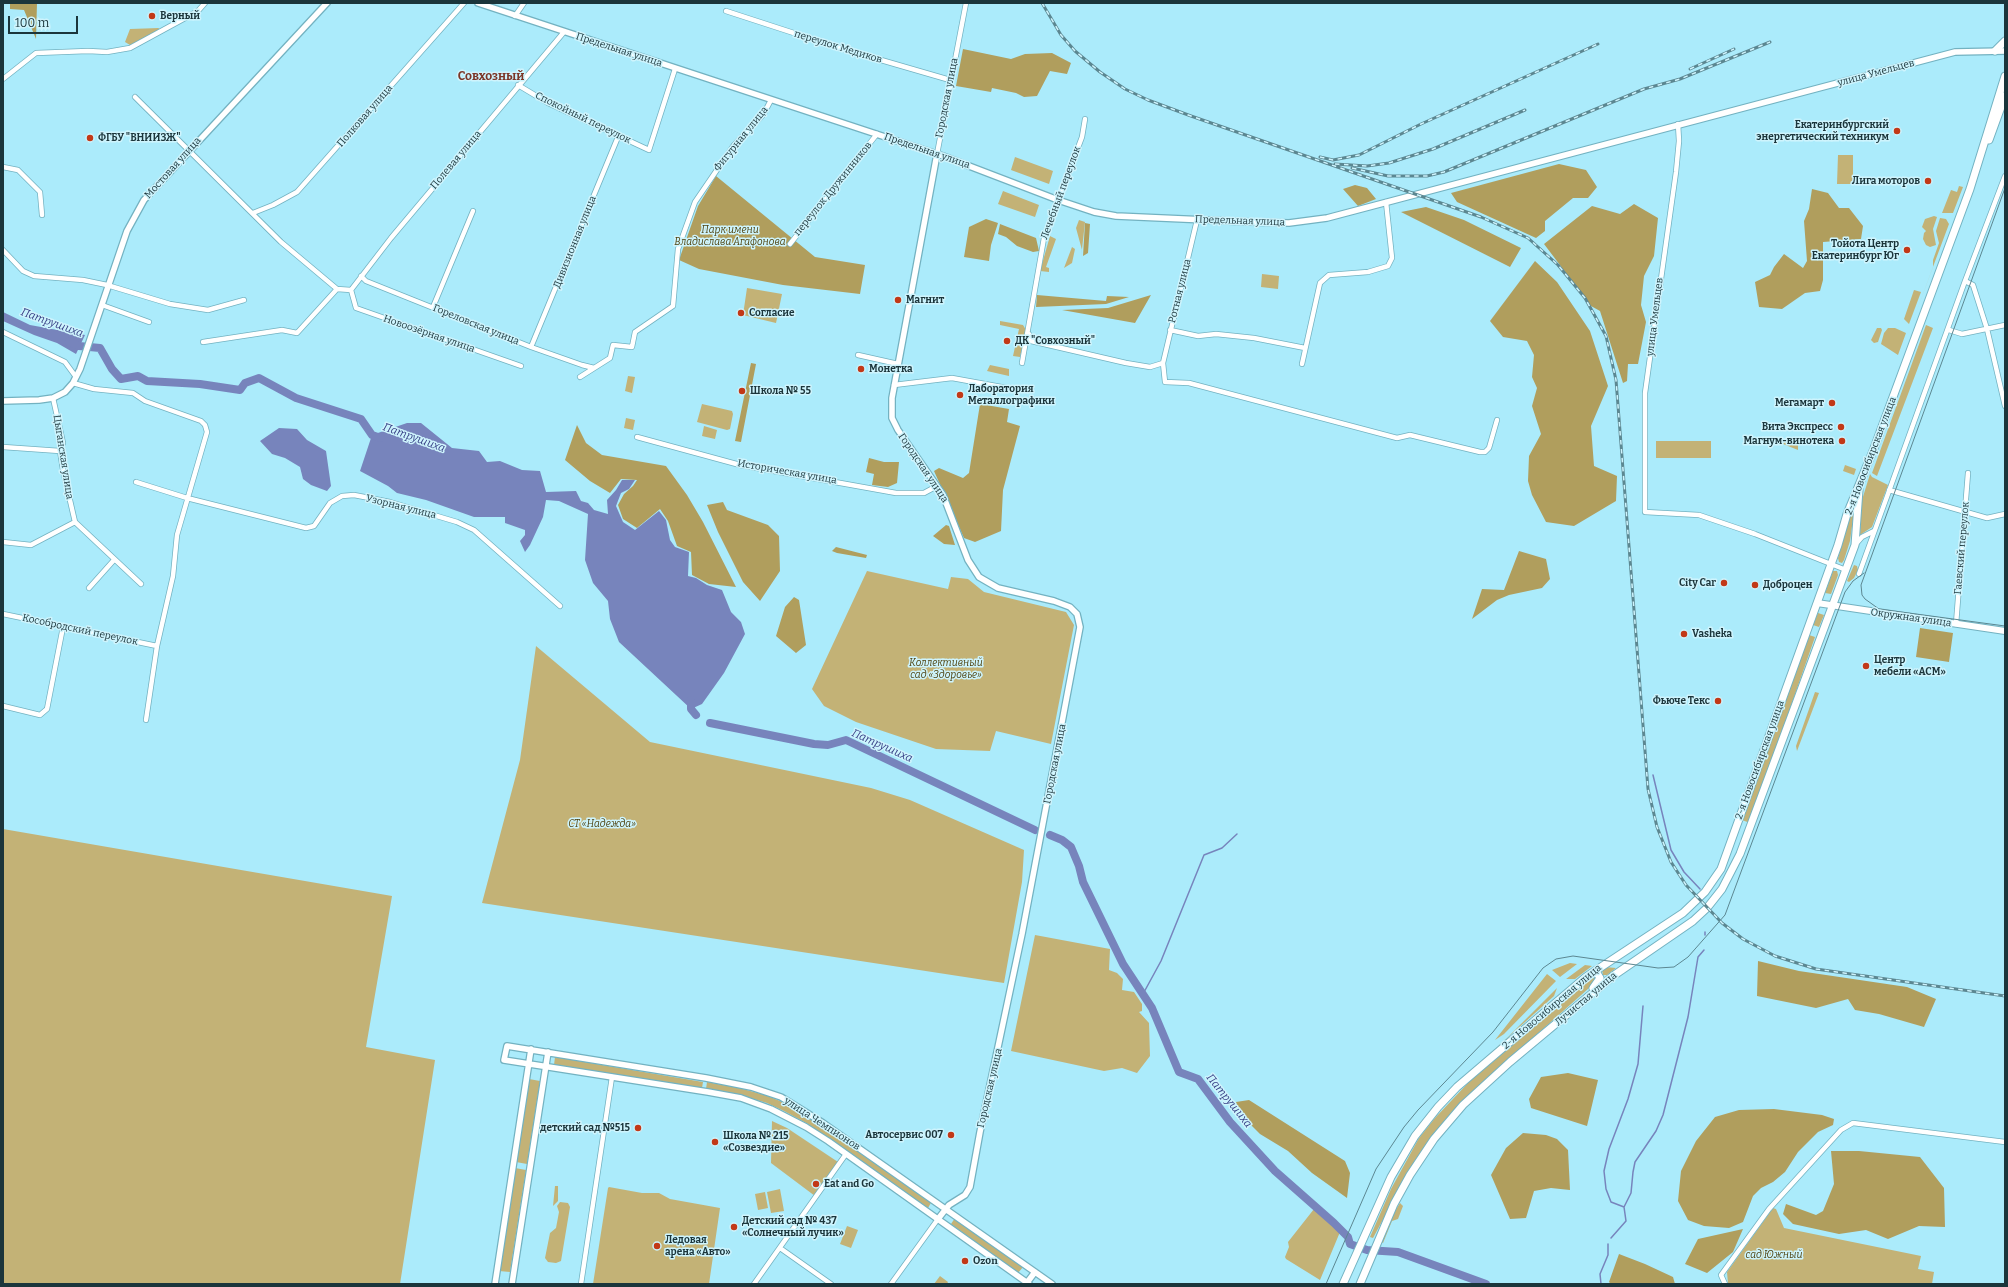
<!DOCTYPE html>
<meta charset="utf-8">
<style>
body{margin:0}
#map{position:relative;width:2008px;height:1287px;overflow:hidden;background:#abebfb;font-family:Bitter,serif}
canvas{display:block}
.frame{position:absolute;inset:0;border:4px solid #1b353b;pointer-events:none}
.scale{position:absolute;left:8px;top:16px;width:70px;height:18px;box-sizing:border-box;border:2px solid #1b353b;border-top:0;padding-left:5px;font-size:12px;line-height:14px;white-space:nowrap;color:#1b353b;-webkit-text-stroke:3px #cef4fd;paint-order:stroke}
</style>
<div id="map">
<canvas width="2008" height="1287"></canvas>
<div class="frame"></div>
<div class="scale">100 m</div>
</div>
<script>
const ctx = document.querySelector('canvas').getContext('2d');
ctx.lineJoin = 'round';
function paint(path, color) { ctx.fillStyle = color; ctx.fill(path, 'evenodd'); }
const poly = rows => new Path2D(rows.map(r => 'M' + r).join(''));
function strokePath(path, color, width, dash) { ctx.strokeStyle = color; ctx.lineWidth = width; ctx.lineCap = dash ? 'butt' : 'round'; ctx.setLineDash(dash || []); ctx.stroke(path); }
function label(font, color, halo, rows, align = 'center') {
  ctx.font = font + ' Bitter,serif'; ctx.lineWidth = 3; ctx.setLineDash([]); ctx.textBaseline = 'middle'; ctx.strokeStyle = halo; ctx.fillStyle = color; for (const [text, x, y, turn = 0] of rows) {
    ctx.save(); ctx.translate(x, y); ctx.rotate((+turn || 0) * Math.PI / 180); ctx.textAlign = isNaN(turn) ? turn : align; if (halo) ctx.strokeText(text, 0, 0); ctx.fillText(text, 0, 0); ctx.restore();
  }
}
paint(poly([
 [159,28,158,31,130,45,125,42,130,29],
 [1838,155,1853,155,1853,184,1837,184],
 [1015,157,1053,171,1049,184,1011,170],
 [1959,186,1963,187,1953,213,1942,213,1951,190,1957,192],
 [1003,191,1039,205,1035,217,998,204],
 [1934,216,1937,217,1933,229,1936,245,1930,247,1926,245,1923,239,1924,233,1926,231,1922,227,1925,219],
 [1940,218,1946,219,1949,224,1912,323,1933,267,1933,260,1939,243,1936,231],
 [1079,220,1085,222,1081,258,1082,250,1076,228],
 [1050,236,1056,239,1046,267,1049,268,1049,272,1040,271],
 [1072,247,1075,249,1072,263,1064,268],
 [1262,274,1279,276,1278,289,1261,287],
 [747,288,782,294,776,323,743,315],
 [1914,290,1921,292,1909,324,1904,319],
 [1000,321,1023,325,1026,330,1020,357,1013,356,1019,329,1000,325],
 [1926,325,1933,328,1877,476,1872,473],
 [1877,328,1881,328,1882,330,1878,342,1874,343,1871,340],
 [1888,328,1895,328,1906,333,1898,355,1881,344,1884,333],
 [990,365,1009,369,1009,376,987,371],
 [628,376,635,377,632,393,625,391],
 [702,404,732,411,733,414,730,429,727,430,697,422],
 [626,418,635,420,633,430,624,428],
 [704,426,717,430,715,439,702,436],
 [1791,437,1798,441,1798,450,1783,444,1785,440],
 [1656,441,1711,441,1711,458,1656,458],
 [1845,465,1856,469,1854,475,1843,471],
 [1870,474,1872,477,1888,485,1872,527,1860,535,1862,500],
 [1856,497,1850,541,1844,560,1842,563,1839,562,1838,558],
 [1854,565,1857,566,1858,570,1854,578,1849,582,1847,581],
 [867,571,948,589,951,577,968,579,984,592,1066,612,1074,625,1051,744,996,731,990,751,936,749,856,722,824,706,812,689],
 [1833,571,1837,571,1838,575,1831,594,1825,593],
 [1818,613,1824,615,1819,627,1813,625],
 [1809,635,1815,637,1750,823,1742,820],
 [536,646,650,742,871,788,910,800,1024,850,1022,882,1004,983,482,903,520,760],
 [1815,692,1819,693,1797,751,1796,746],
 [3,829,392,896,366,1047,435,1060,400,1284,3,1284],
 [1035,935,1110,949,1109,970,1117,973,1123,979,1122,990,1134,992,1142,1004,1142,1011,1139,1012,1149,1023,1150,1056,1137,1073,1122,1068,1104,1071,1011,1051],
 [1570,963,1577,964,1560,977,1552,970],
 [1585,965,1592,966,1575,979,1566,979],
 [1605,967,1616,968,1607,975,1603,975,1602,970],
 [1547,974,1556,981,1504,1034,1495,1040],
 [1595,975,1598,980,1470,1094,1450,1114,1415,1160,1373,1238,1370,1237,1391,1189,1419,1138,1435,1118,1469,1082],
 [1557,988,1554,996,1485,1058,1509,1036],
 [555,1057,703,1082,702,1088,554,1065],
 [529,1079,540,1081,527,1164,516,1162],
 [707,1082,739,1088,765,1095,785,1103,812,1118,932,1201,928,1208,808,1124,784,1111,767,1103,737,1094,706,1089],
 [772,1121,787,1128,838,1162,815,1196,771,1163],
 [515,1168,526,1170,510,1272,499,1271],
 [555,1186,558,1186,558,1201,553,1206],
 [609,1187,642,1193,659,1193,670,1199,720,1208,709,1284,593,1284,608,1188],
 [780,1189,784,1211,771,1213,767,1192],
 [765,1192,768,1208,758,1210,755,1194],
 [560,1202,568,1203,570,1207,561,1261,556,1263,548,1262,545,1258,550,1233,556,1228,559,1212,557,1206],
 [1400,1203,1403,1206,1398,1219,1392,1221,1383,1243,1381,1242,1392,1216],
 [1773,1208,1776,1209,1784,1228,1921,1256,1918,1269,1934,1272,1932,1284,1728,1284,1727,1272],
 [1314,1209,1340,1232,1320,1280,1286,1259,1285,1257,1289,1247,1288,1242],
 [955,1218,1023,1267,1018,1273,951,1224],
 [847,1226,858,1230,851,1248,840,1244],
 [940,1276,948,1282,947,1284,934,1284]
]), '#c3b276');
paint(poly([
 [10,3,37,3,36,39,24,10,10,9],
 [963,49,1011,59,1025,54,1052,53,1071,63,1067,74,1050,71,1037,96,1024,97,1016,93,992,88,991,92,956,86],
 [1559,164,1586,170,1597,187,1588,198,1573,198,1545,221,1545,231,1536,238,1457,202,1451,193],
 [716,176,815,257,865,265,860,294,783,285,699,269,679,260,698,206],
 [1355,185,1367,188,1376,199,1358,206,1343,189],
 [1812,189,1828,193,1839,208,1849,208,1863,226,1861,239,1823,242,1823,280,1820,291,1805,293,1782,309,1759,307,1755,282,1770,275,1774,267,1784,254,1803,268,1807,261,1804,221,1809,209],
 [1634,204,1658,218,1654,256,1644,276,1641,305,1646,322,1638,364,1628,364,1627,381,1623,383,1600,311,1591,306,1544,244,1592,206,1620,214],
 [1426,207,1464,220,1521,248,1510,267,1401,212],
 [986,219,998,223,991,245,989,261,964,257,969,227],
 [1085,223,1090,224,1088,253,1083,256],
 [1000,224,1036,238,1039,251,1033,252,1017,246,1006,237,998,234],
 [1535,261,1557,282,1590,331,1608,386,1591,426,1594,466,1617,476,1616,501,1574,526,1546,522,1532,495,1528,481,1529,456,1541,434,1532,406,1537,388,1532,377,1534,355,1527,341,1503,337,1490,321],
 [1037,295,1106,301,1107,296,1129,297,1106,304,1036,307],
 [1151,295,1135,323,1062,310,1108,308],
 [751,363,756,364,741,442,735,441],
 [980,404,1009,409,1007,422,1020,426,1003,490,1001,531,975,542,964,538,934,471,939,468,963,478,969,473],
 [577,425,586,443,602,455,666,466,687,495,703,522,736,587,709,584,692,575,691,552,677,546,668,521,660,509,637,528,623,519,618,505,624,494,633,486,637,480,621,479,610,493,590,481,565,460],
 [869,458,884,462,899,462,897,483,888,487,872,485,874,474,866,472],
 [723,502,727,510,768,525,779,536,780,571,760,601,743,582,718,532,707,505],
 [946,525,949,526,955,545,944,544,933,536],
 [836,547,867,555,866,558,837,553,832,551],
 [1519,551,1546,559,1550,579,1542,588,1509,595,1497,600,1472,619,1482,589,1504,590],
 [794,597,799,600,806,645,796,653,776,636,785,607],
 [1920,628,1953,633,1949,662,1916,657],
 [1758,961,1799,971,1907,987,1936,999,1924,1027,1879,1014,1855,1010,1848,999,1816,1008,1757,996],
 [1568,1073,1598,1080,1587,1126,1531,1108,1529,1099,1541,1077],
 [1249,1100,1345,1161,1350,1173,1347,1198,1312,1173,1288,1151,1260,1134,1240,1114,1236,1102],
 [1774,1109,1822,1115,1834,1119,1833,1125,1818,1132,1798,1152,1785,1172,1773,1182,1761,1188,1753,1196,1743,1222,1729,1228,1704,1226,1688,1220,1678,1201,1681,1171,1696,1141,1715,1117,1739,1110],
 [1523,1133,1546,1135,1557,1139,1568,1150,1570,1190,1551,1188,1534,1191,1526,1218,1510,1219,1491,1175,1506,1148],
 [1831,1151,1859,1151,1920,1157,1944,1188,1945,1227,1919,1226,1888,1239,1866,1230,1839,1234,1793,1224,1783,1214,1786,1204,1816,1215,1823,1211,1834,1184],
 [1743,1229,1733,1252,1707,1273,1685,1264,1698,1239],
 [1619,1254,1645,1264,1673,1277,1675,1284,1611,1284,1609,1282]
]), '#b09e5d');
paint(poly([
 [3,312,30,325,85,335,76,354,57,343,34,335,3,321],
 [407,423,421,423,452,448,479,451,487,462,500,461,522,470,540,471,546,492,576,491,581,501,588,503,594,510,608,514,607,500,616,490,622,480,635,480,629,489,621,493,616,506,623,522,635,530,659,511,666,520,670,540,675,547,689,552,688,576,696,578,707,585,722,590,731,612,741,622,745,634,724,673,702,704,691,709,619,642,610,619,608,601,593,583,585,560,588,514,559,501,546,500,543,517,530,545,525,552,520,541,525,535,525,530,505,523,505,517,474,517,426,500,397,493,388,486,360,471,372,435],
 [279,428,297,429,307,440,326,451,331,486,327,491,311,485,303,479,300,467,285,458,272,454,260,441]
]), '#7784bc');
strokePath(poly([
 [1653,775,1671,850,1684,872,1700,889],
 [1705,932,1705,935],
 [1143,994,1161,961,1204,855,1222,848,1237,834],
 [1624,1207,1631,1193,1633,1172,1635,1162,1656,1131,1663,1115,1688,1017,1698,957,1704,950],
 [1611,1238,1626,1221,1624,1207,1611,1202,1606,1189,1604,1171,1609,1149,1628,1099,1638,1064,1643,1006],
 [1601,1284,1600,1274,1608,1255,1608,1244]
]), '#7784bc', 1.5);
strokePath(poly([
 [69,342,79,346,100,348,112,369,121,379,138,376,147,381,200,384,240,390,245,383,259,378,296,398,361,419,372,435,381,438],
 [691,700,691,709,696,715],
 [710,723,814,744,828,745,846,740,1035,830],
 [1050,835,1062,840,1071,847,1079,866,1083,882,1123,964,1152,1008,1179,1072,1198,1079,1230,1122,1275,1171,1334,1223,1348,1237,1350,1244,1367,1250,1398,1252,1486,1284]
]), '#7784bc', 8);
const minor = poly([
 [726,11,843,49,950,80],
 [515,16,524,3],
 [3,79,36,53,88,51,107,52,130,48,198,11,205,3],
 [518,85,548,103,649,150,675,69],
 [135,97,281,242,337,289,351,290],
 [1678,124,1679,141,1676,172,1645,393,1645,512,1699,515,1755,534,1846,570],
 [937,154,966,3],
 [3,167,18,170,40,192,42,215],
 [2005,176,1965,281,1973,285,1987,329,2005,406],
 [253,213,273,205,297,192,464,3],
 [1197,220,1163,363,1165,382,1189,383,1397,438,1410,435,1480,452,1485,452,1489,448,1497,420],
 [790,244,877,134],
 [3,250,23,271,34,276,83,280,107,285,170,304,208,310,244,300],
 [361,276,366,281,531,347,582,365,594,368],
 [351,290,391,238,564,32],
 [351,290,356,308,521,366],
 [102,305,149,322],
 [433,307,473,211],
 [1170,330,1198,336,1216,334,1254,338,1305,348],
 [1949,330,1962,334,2005,325],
 [3,332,65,362,76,377],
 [1029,334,1031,341,1126,363,1150,367,1163,363],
 [203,342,282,330,297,333,337,289],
 [531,347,618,137],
 [858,355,898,364],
 [1022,363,1044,238,1082,137,1085,119],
 [1302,364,1320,283,1329,275,1368,272,1388,266,1392,258,1386,202],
 [580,377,610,358,613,345,632,347,635,332,673,306,678,249,695,202,734,145,763,115,771,100],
 [73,383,94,389,133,393,145,401,201,421,205,425,207,432,177,535,173,576,157,646,146,720],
 [894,385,952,378,1007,388],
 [53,398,63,443,60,451,63,470,75,522,141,584],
 [637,437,740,465,896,493,924,493,937,486],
 [3,447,60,451],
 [136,482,187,498,306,528,314,526,330,503,342,496,354,495,390,502,457,522,474,530,560,606],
 [1889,490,1987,518,2005,514],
 [3,542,31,545,75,522],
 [1855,545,1862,537,1874,531],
 [1859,574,1965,281],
 [89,588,114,560],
 [3,614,157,646],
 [1956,624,1968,473],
 [3,706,40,715,47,709,63,627],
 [780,1248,831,1284],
 [581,1284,612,1077],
 [754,1284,846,1154],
 [891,1284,938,1219],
 [1725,1284,1721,1275,1769,1209,1841,1130,1853,1123,2005,1142]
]);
const tertiary = poly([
 [478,3,943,156,1058,200,1094,212,1116,216,1251,222,1289,223,1327,218,1955,52,2005,51],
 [937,154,892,398,892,418,898,430,943,495,968,560,979,577,998,588,1054,601,1070,607,1077,614,1080,627,1022,934,980,1132,970,1187,965,1195,949,1205,938,1219],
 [3,401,39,400,53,398,65,392,73,383,80,369,127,231,144,200,327,3],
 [495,1284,531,1049],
 [512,1284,548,1052],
 [1026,1284,1035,1272],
 [1029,1284,828,1141,806,1127,771,1109,741,1098,708,1092,504,1060,507,1046,706,1078,751,1087,781,1097,823,1123,1052,1284]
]);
const secondary = poly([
 [1817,603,2005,631]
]);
const primary = poly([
 [1995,51,2005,41],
 [1989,140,2005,96],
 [1591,974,1597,973,1600,978,1593,988],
 [1343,1284,1391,1177,1415,1136,1438,1107,1457,1087,1586,977,1683,913,1705,892,1721,869,1838,545,1847,514,1873,451,1970,189,2005,76],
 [1360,1284,1394,1204,1410,1175,1434,1139,1463,1105,1510,1062,1613,976,1693,921,1707,908,1722,889,1740,854,1855,545,1859,490]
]);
strokePath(minor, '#73b2c1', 6);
strokePath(tertiary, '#73b2c1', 8);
strokePath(secondary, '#73b2c1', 8);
strokePath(primary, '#73b2c1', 9);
strokePath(minor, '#fff', 4.5);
strokePath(tertiary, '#fff', 5.5);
strokePath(secondary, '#fff', 6);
strokePath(primary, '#fff', 7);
strokePath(poly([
 [2005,188,1861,585,1862,595,1865,599,1879,609,2005,626],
 [1326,1284,1376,1169,1404,1127,1418,1110,1493,1032,1543,968,1556,959,1573,956,1658,968,1674,967,1688,957,1725,915,1845,592,1853,581,1864,573]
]), '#5c8791', 1);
const rail = poly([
 [1042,3,1061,35,1075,51,1100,72,1125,89,1148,100,1191,116,1481,217,1528,238,1558,265,1585,298,1606,336,1616,380,1648,789,1657,827,1671,862,1686,885,1722,923,1743,939,1775,956,1816,969,2005,996],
 [1690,69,1734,49],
 [1320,157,1333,160,1359,155,1421,124,1598,44],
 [1335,164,1367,166,1389,163,1433,149,1525,110],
 [1352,168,1388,176,1427,176,1444,172,1644,89,1680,79,1770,42]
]);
strokePath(rail, '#5c8791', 3);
strokePath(rail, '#cef4fd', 1.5, [4.5]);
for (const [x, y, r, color] of [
 [152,16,4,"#c23817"],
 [1897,131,4,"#c23817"],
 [90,138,4,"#c23817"],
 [1928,181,4,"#c23817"],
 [1907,250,4,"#c23817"],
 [898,300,4,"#c23817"],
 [741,313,4,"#c23817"],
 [1007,341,4,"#c23817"],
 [861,369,4,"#c23817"],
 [742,391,4,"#c23817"],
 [960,395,4,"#c23817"],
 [1832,403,4,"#c23817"],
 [1841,427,4,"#c23817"],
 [1842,441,4,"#c23817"],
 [1724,583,4,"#c23817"],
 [1755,585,4,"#c23817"],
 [1684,634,4,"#c23817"],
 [1866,666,4,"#c23817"],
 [1718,701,4,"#c23817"],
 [638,1128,4,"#c23817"],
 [951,1135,4,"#c23817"],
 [715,1142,4,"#c23817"],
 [816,1184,4,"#c23817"],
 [734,1227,4,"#c23817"],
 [657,1246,4,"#c23817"],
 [965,1261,4,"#c23817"]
]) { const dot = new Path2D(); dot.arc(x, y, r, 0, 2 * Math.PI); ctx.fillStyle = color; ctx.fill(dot); strokePath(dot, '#cef4fd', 1.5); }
label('bold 10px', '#1b353b', '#cef4fd', [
 ["Верный",160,16],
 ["Екатеринбургский",1889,125,"right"],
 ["энергетический техникум",1889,137,"right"],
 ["ФГБУ \"ВНИИЗЖ\"",98,138],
 ["Лига моторов",1920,181,"right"],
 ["Тойота Центр",1899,244,"right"],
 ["Екатеринбург Юг",1899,256,"right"],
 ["Магнит",906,300],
 ["Согласие",749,313],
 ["ДК \"Совхозный\"",1015,341],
 ["Монетка",869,369],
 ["Лаборатория",968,389],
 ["Металлографики",968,401],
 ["Школа № 55",750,391],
 ["Мегамарт",1824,403,"right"],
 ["Вита Экспресс",1833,427,"right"],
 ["Магнум-винотека",1834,441,"right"],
 ["City Car",1716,583,"right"],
 ["Доброцен",1763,585],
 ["Vasheka",1692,634],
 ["Центр",1874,660],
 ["мебели «АСМ»",1874,672],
 ["Фьюче Текс",1710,701,"right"],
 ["детский сад №515",630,1128,"right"],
 ["Автосервис 007",943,1135,"right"],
 ["Школа № 215",723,1136],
 ["«Созвездие»",723,1148],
 ["Eat and Go",824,1184],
 ["Детский сад № 437",742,1221],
 ["«Солнечный лучик»",742,1233],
 ["Ледовая",665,1240],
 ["арена «Авто»",665,1252],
 ["Ozon",973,1261]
], 'left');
label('10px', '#1b353b', '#cef4fd', [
 ["переулок Медиков",838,47,17],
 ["Предельная улица",619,50,18],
 ["улица Умельцев",1876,73,-15],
 ["Городская улица",947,98,-79],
 ["Полковая улица",365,116,-49],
 ["Спокойный переулок",583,118,26],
 ["Фигурная улица",741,139,-51],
 ["Предельная улица",927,151,19],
 ["Полевая улица",456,160,-50],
 ["Мостовая улица",173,168,-48],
 ["переулок Дружинников",833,189,-51],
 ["Лечебный переулок",1061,193,-70],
 ["Предельная улица",1240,221,2],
 ["Дивизионная улица",575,242,-68],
 ["Ротная улица",1180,291,-76],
 ["улица Умельцев",1655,317,-83],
 ["Гореловская улица",476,325,22],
 ["Новоозёрная улица",429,334,19],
 ["2-я Новосибирская улица",1871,456,-69],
 ["Цыганская улица",63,457,81],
 ["Городская улица",923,468,56],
 ["Историческая улица",787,472,10],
 ["Узорная улица",401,507,14],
 ["Гаевский переулок",1962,548,-85],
 ["Окружная улица",1911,618,8],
 ["Кособродский переулок",80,630,12],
 ["2-я Новосибирская улица",1760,760,-70],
 ["Городская улица",1055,764,-79],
 ["Лучистая улица",1586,999,-40],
 ["2-я Новосибирская улица",1552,1007,-40],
 ["Городская улица",990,1088,-77],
 ["улица Чемпионов",822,1124,33]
]);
label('italic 10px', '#4f420e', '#cef4fd', [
 ["Парк имени",730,230],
 ["Владислава Агафонова",730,242],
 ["Коллективный",946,663],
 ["сад «Здоровье»",946,675],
 ["СТ «Надежда»",602,824],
 ["сад Южный",1774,1255]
]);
label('italic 11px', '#363f85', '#cef4fd', [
 ["Патрушиха",52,323,20],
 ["Патрушиха",414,438,20],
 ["Патрушиха",882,746,24],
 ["Патрушиха",1229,1101,51]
]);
label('bold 12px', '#7b3627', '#cef4fd', [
 ["Совхозный",491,77]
]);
</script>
